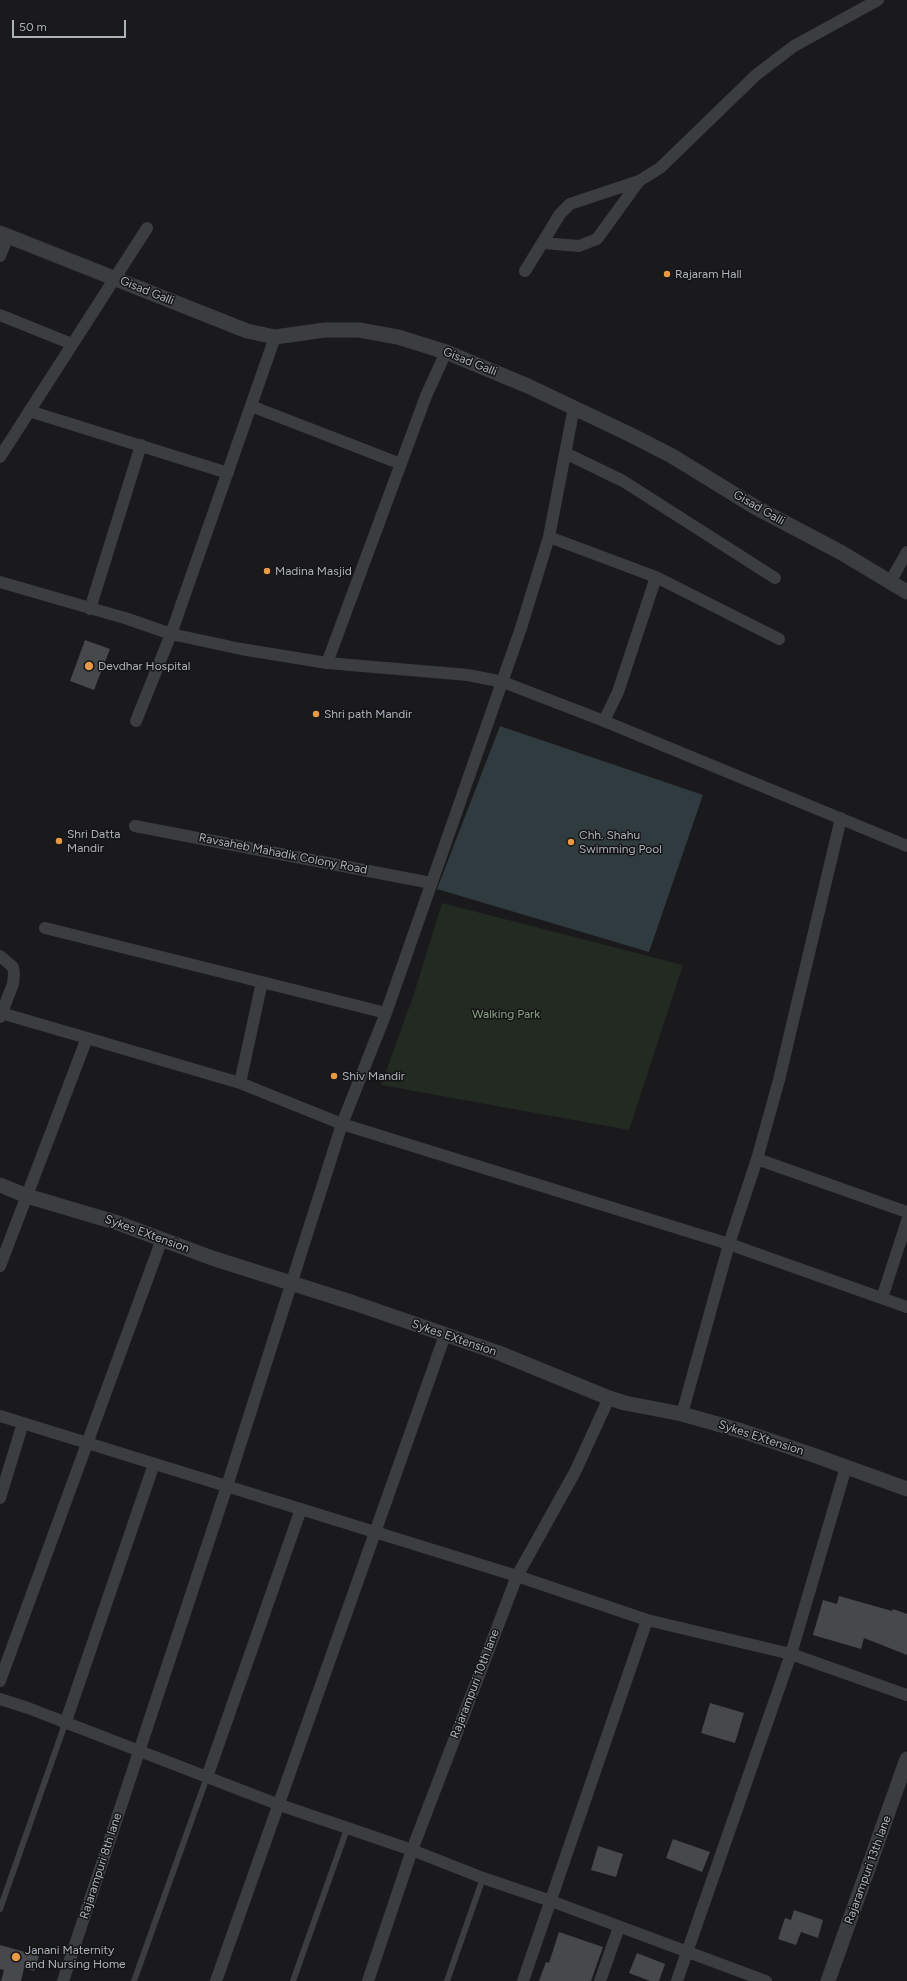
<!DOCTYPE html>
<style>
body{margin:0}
#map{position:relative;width:907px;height:1981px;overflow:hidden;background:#1a1a1c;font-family:Figtree,sans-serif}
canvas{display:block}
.scale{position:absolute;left:12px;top:20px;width:114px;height:18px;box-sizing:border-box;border:2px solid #adb3ba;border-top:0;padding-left:5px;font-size:12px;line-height:14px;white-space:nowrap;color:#adb3ba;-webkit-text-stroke:3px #151517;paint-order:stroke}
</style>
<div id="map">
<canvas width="907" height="1981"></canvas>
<div class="scale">50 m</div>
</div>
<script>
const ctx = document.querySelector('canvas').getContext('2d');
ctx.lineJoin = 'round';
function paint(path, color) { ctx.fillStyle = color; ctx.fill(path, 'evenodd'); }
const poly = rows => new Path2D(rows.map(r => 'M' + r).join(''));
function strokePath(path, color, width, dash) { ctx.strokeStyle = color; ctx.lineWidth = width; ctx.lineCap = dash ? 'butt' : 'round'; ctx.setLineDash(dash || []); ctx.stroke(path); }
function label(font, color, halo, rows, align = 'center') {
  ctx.font = font + ' Figtree,sans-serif'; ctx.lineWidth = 3; ctx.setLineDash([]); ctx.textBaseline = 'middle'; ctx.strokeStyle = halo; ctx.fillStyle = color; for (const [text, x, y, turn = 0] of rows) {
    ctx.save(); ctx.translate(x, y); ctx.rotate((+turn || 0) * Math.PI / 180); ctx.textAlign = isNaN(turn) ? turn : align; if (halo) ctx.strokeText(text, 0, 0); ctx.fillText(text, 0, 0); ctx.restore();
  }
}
paint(poly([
 [442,903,683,965,629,1130,381,1085,414,994]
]), '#222a22');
paint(poly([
 [500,726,703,795,649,952,437,889]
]), '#303b3f');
paint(poly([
 [85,640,110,649,94,690,70,681],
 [839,1596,892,1611,893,1609,907,1614,907,1655,864,1638,861,1649,813,1635,823,1600,837,1604],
 [710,1703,744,1713,735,1743,701,1733],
 [673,1839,710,1852,702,1872,666,1858],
 [598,1846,623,1854,616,1877,591,1870],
 [794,1910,823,1920,818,1938,801,1932,796,1945,778,1939,785,1918,791,1920],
 [559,1932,603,1947,591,1981,539,1981,546,1962,549,1963],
 [0,1945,39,1956,34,1971,24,1968,21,1981,1,1981,4,1970,0,1969],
 [637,1953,665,1964,659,1981,650,1981,629,1973]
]), '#47484c');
strokePath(poly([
 [0,1909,65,1724],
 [134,1981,207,1777],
 [293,1981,347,1829],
 [447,1981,483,1878]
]), '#3b3d40', 6);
strokePath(poly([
 [543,243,579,246,597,239,639,181],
 [0,256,8,236],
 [525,271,560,214,570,204,639,181,660,168,756,75,794,46,878,0],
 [0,315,72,344],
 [251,406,401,464],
 [29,411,228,473],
 [565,453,623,481,775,578],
 [0,457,147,228],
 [549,537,656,577,779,639],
 [0,582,128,619,171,634,241,649,327,663,468,675,503,682,604,721,907,846],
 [890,582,907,552],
 [90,609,141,445],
 [327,663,426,396,446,352],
 [136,721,171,634,275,337],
 [604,721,618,692,656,577],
 [135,826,431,883],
 [45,928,386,1013],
 [0,956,13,967,14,974,13,984,0,1017],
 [1,1013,87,1038],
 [240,1083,262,982],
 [757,1159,907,1212],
 [0,1266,87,1038,240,1083,342,1124,729,1244,907,1307],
 [882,1298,907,1221],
 [682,1414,729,1244,757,1159,779,1080,841,818],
 [0,1416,517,1576,647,1620,791,1654,907,1695],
 [0,1498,23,1423],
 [0,1681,162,1239],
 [0,1699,28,1708,277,1804,412,1850,483,1878,551,1901,766,1981],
 [65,1724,154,1464],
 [207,1777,301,1509],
 [63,1981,227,1486,342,1124,386,1013,521,628,549,537,574,407],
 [216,1981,445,1335],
 [368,1981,412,1850,517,1576,575,1472,609,1398],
 [523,1981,647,1620],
 [600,1981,619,1927],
 [677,1981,791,1654,846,1467]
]), '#3b3d40', 12);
strokePath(poly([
 [0,233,247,331,275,337,325,330,359,330,398,337,446,352,528,386,631,435,672,456,755,507,842,553,907,592],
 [0,1185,27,1196,118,1223,212,1258,354,1303,499,1353,609,1398,625,1403,682,1414,742,1431,816,1456,907,1489],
 [828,1981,907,1759]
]), '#3b3d40', 15);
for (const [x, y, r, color] of [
 [667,274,4,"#e79946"],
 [267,571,4,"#e79946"],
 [89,666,5,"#e79946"],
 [316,714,4,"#e79946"],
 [59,841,4,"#e79946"],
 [571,842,4,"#e79946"],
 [334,1076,4,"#e79946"],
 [16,1957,5,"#e79946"]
]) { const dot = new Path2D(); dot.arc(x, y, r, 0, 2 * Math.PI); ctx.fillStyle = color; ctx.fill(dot); strokePath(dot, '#151517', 1.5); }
label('12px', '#adb3ba', '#151517', [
 ["Rajaram Hall",675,274],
 ["Madina Masjid",275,571],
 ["Devdhar Hospital",98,666],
 ["Shri path Mandir",324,714],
 ["Shri Datta",67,834],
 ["Mandir",67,848],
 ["Chh. Shahu",579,835],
 ["Swimming Pool",579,849],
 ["Shiv Mandir",342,1076],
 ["Janani Maternity",25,1950],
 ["and Nursing Home",25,1964]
], 'left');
label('12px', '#adb3ba', '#151517', [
 ["Gisad Galli",147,291,22],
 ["Gisad Galli",470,362,22],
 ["Gisad Galli",759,508,30],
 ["Ravsaheb Mahadik Colony Road",283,854,11],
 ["Sykes EXtension",147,1234,20],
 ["Sykes EXtension",454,1338,19],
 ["Sykes EXtension",761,1438,18],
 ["Rajarampuri 10th lane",475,1684,-69],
 ["Rajarampuri 8th lane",101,1866,-72],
 ["Rajarampuri 13th lane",868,1870,-70]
]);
label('12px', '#88a485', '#151517', [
 ["Walking Park",506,1014]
]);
</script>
